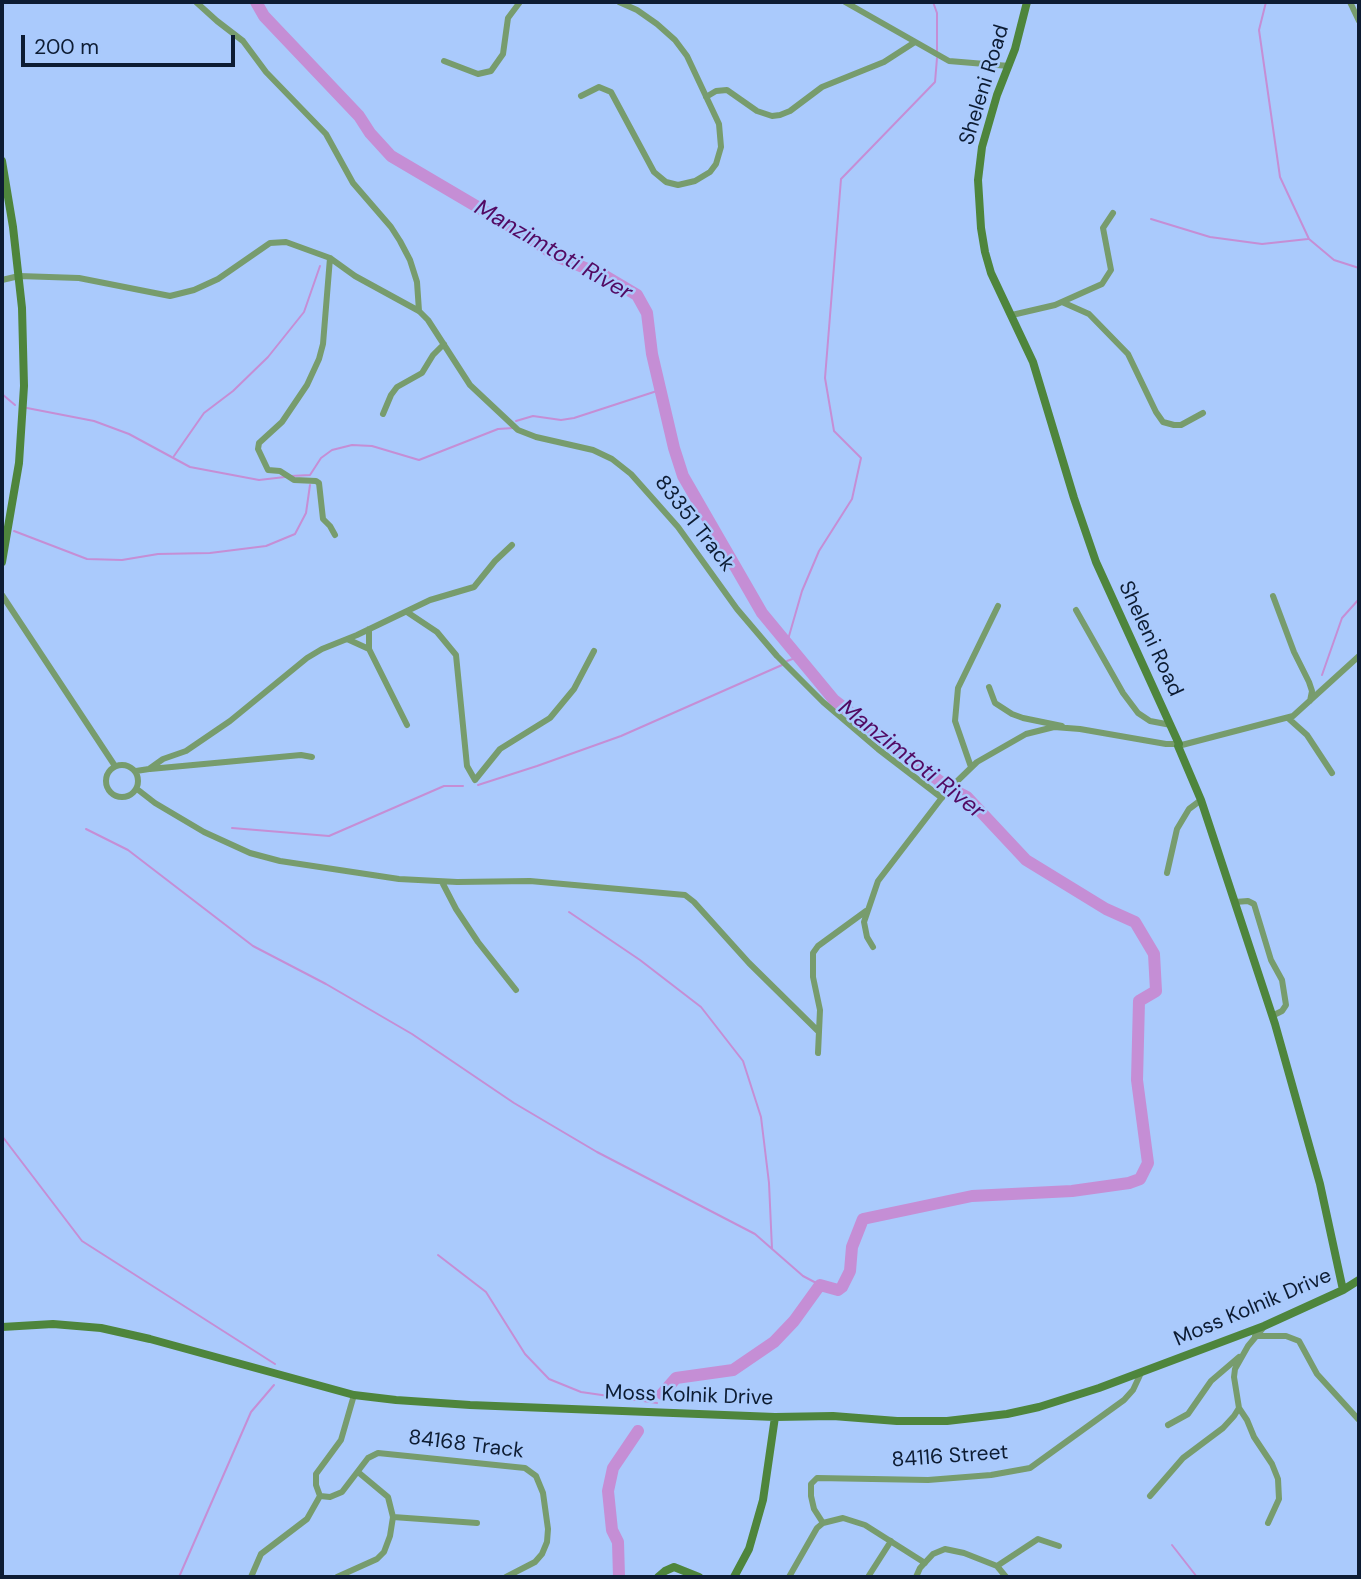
<!DOCTYPE html>
<style>
body{margin:0}
#map{position:relative;width:1361px;height:1579px;overflow:hidden;background:#aacafc;font-family:"DM Sans",sans-serif}
canvas{display:block}
.frame{position:absolute;inset:0;border:4px solid #0d1c33;pointer-events:none}
.scale{position:absolute;left:21px;top:35px;width:214px;height:32px;box-sizing:border-box;border:4px solid #0d1c33;border-top:0;padding-left:9px;font-size:21px;line-height:24px;white-space:nowrap;color:#0d1c33;-webkit-text-stroke:5px #aacafc;paint-order:stroke}
</style>
<div id="map">
<canvas width="1361" height="1579"></canvas>
<div class="frame"></div>
<div class="scale">200 m</div>
</div>
<script>
const ctx = document.querySelector('canvas').getContext('2d');
ctx.lineJoin = 'round';
const poly = rows => new Path2D(rows.map(r => 'M' + r).join(''));
function strokePath(path, color, width, dash) { ctx.strokeStyle = color; ctx.lineWidth = width; ctx.lineCap = dash ? 'butt' : 'round'; ctx.setLineDash(dash || []); ctx.stroke(path); }
function label(font, color, halo, rows, align = 'center') {
  ctx.font = font + ' "DM Sans",sans-serif'; ctx.lineWidth = 5; ctx.setLineDash([]); ctx.textBaseline = 'middle'; ctx.strokeStyle = halo; ctx.fillStyle = color; for (const [text, x, y, turn = 0] of rows) {
    ctx.save(); ctx.translate(x, y); ctx.rotate((+turn || 0) * Math.PI / 180); ctx.textAlign = isNaN(turn) ? turn : align; if (halo) ctx.strokeText(text, 0, 0); ctx.fillText(text, 0, 0); ctx.restore();
  }
}
strokePath(poly([
 [933,2,937,13,937,52],
 [1266,2,1259,30,1280,177,1309,239,1334,260,1359,268],
 [1151,219,1210,237,1262,244,1308,239],
 [2,394,15,405],
 [27,408,94,421,129,434,190,467,259,480,285,477],
 [516,421,533,416,561,420,574,418,660,390],
 [174,456,204,413,233,391,268,357,304,312,320,266],
 [291,476,310,475,321,458,332,450,352,445,372,446,419,460,498,429,513,428],
 [14,531,87,559,122,560,158,554,210,553,266,546,295,534,306,513,310,485],
 [787,643,802,591,819,551,852,499,861,458,834,431,825,378,841,179,935,82,937,58],
 [787,661,798,657],
 [1322,675,1342,618,1359,599],
 [478,785,537,766,621,736,782,665],
 [232,828,329,836,444,786,463,786],
 [86,829,128,850,253,946,326,984,412,1034,514,1103,597,1152,755,1234,803,1276,820,1285],
 [569,912,640,960,701,1007,743,1061,761,1117,769,1183,772,1249],
 [2,1136,82,1241,275,1364],
 [438,1255,486,1292,525,1354,549,1379,581,1392,657,1403],
 [1172,1545,1197,1577],
 [179,1577,251,1412,274,1385]
]), '#c58ed5', 2);
strokePath(poly([
 [256,2,264,16,359,116,370,133,391,156,520,232,558,257,605,276,637,295,647,313,652,354,674,448,683,476,762,613,834,700,946,786,967,797,1026,860,1106,909,1135,922,1154,954,1156,991,1139,1001,1137,1080,1148,1163,1140,1179,1129,1183,1072,1191,972,1196,863,1219,852,1247,850,1271,842,1287,838,1290,820,1285,794,1321,774,1342,733,1370,676,1378,662,1394],
 [619,1577,618,1542,612,1530,608,1491,613,1468,638,1431]
]), '#c58ed5', 12);
strokePath(poly([
 [196,2,217,21,243,41,266,72,326,134,353,183,391,227,400,241,410,260,417,282,419,311],
 [845,2,949,61,1009,66],
 [1350,2,1359,21],
 [444,61,478,74,491,71,503,54,508,18,520,2],
 [581,96,599,87,611,92,654,172,666,182,678,185,695,181,710,172,716,164,721,147,719,124,687,56,675,40,657,24,637,10,619,2],
 [706,97,716,91,727,90,757,111,772,116,780,115,790,111,822,87,884,62,915,42],
 [330,258,323,344,319,359,307,385,282,422,259,443,258,449,268,470,280,471,294,480,316,481,319,483,323,519,330,526,335,535],
 [2,280,19,276,79,278,170,296,194,290,218,279,270,243,286,242,330,258,355,276,419,311,428,320,470,385,518,430,536,437,593,450,612,459,631,474,678,527,737,609,777,656,823,702,878,749,942,798],
 [1062,302,1089,314,1128,354,1156,412,1163,422,1174,425,1181,425,1203,413],
 [1012,315,1055,305,1102,284,1111,270,1103,228,1113,213],
 [383,414,391,395,397,387,422,373,433,355,444,344],
 [2,595,115,766],
 [1273,596,1294,652,1309,682,1312,691,1310,701],
 [1076,610,1123,693,1138,713,1150,721,1171,725],
 [407,612,437,632,456,655,467,766,475,780,500,749,550,718,574,689,594,651],
 [369,629,369,649],
 [347,639,369,649,407,725],
 [989,687,995,703,1012,714,1023,718,1062,726],
 [1288,718,1307,735,1332,773],
 [1178,746,1293,716,1359,656],
 '106 781a16 16 0 1 1 32 0a16 16 0 1 1-32 0Z',
 [971,767,955,721,958,688,998,606],
 [150,769,301,755,312,757],
 [136,771,149,769,163,759,186,751,230,721,307,658,322,649,357,635,430,600,474,587,495,561,512,545],
 [137,789,155,803,204,832,250,853,280,861,399,879,457,882,530,881,685,895,694,902,749,963,818,1031],
 [1167,873,1177,829,1189,809,1201,800],
 [442,882,456,909,478,942,516,990],
 [1235,902,1248,901,1254,904,1271,960,1282,980,1286,1005,1282,1011,1272,1016],
 [873,947,867,937,864,922,878,881,947,791,977,762,1026,734,1054,727,1080,729,1166,744,1179,744],
 [818,1053,820,1010,813,977,813,953,818,946,866,911],
 [1255,1336,1286,1336,1299,1341,1317,1374,1359,1420],
 [1239,1408,1247,1420,1254,1437,1272,1464,1278,1479,1279,1499,1268,1523],
 [1168,1425,1188,1414,1211,1381,1239,1357],
 [320,1496,330,1497,342,1492,368,1458,378,1453,525,1468,536,1476,543,1493,548,1529,547,1542,542,1554,535,1562,506,1577],
 [320,1496,316,1485,316,1474,341,1440,354,1395],
 [1150,1496,1183,1458,1223,1428,1234,1416,1239,1408,1234,1377,1235,1369,1248,1346,1263,1328],
 [393,1517,477,1523],
 [823,1523,814,1509,811,1496,811,1484,817,1478,928,1480,991,1475,1030,1468,1124,1400,1133,1390,1141,1373],
 [997,1566,1038,1539,1059,1546],
 [251,1577,261,1554,307,1519,320,1496],
 [337,1577,377,1559,384,1552,390,1536,393,1517,388,1497,358,1472],
 [789,1577,817,1528,823,1523,843,1518,865,1525,925,1563],
 [868,1577,891,1541],
 [916,1577,920,1568,933,1554,945,1549,964,1553,997,1566,1006,1577]
]), '#779c6d', 6);
strokePath(poly([
 [1027,2,1015,49,997,95,982,147,978,180,981,228,985,252,991,273,1033,362,1074,498,1096,562,1179,744,1178,746,1201,800,1275,1024,1320,1184,1343,1290],
 [2,161,13,227,22,308,24,386,19,463,2,562],
 [2,1327,53,1324,101,1328,150,1339,354,1395,396,1400,470,1405,775,1417,833,1416,897,1421,947,1421,1007,1414,1039,1407,1099,1388,1264,1326,1343,1290,1359,1280],
 [658,1577,665,1571,674,1567,699,1577],
 [734,1577,749,1549,763,1500,775,1417]
]), '#4e853c', 8);
label('21px', '#0d1c33', '#aacafc', [
 ["Sheleni Road",985,85,-73],
 ["83351 Track",694,524,52],
 ["Sheleni Road",1150,639,65],
 ["Moss Kolnik Drive",1253,1308,-23],
 ["Moss Kolnik Drive",689,1396,2],
 ["84168 Track",466,1445,7],
 ["84116 Street",950,1457,-4]
]);
label('italic 23px', '#520a63', '#aacafc', [
 ["Manzimtoti River",553,251,30],
 ["Manzimtoti River",911,760,38]
]);
</script>
